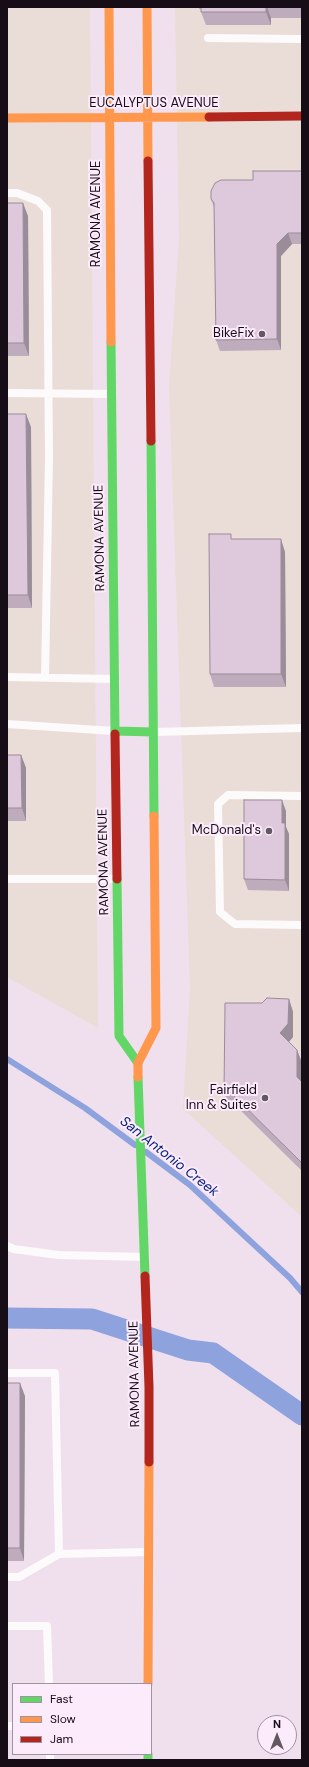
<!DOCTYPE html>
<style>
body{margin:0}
#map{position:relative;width:309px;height:1767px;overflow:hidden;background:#f0e0ee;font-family:"DM Sans",sans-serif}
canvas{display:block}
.frame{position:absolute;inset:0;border:8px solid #170d16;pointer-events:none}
.legend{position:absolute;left:12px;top:1683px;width:140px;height:72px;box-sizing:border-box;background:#fcebfb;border:1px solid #a0929f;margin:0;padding:5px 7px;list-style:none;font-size:12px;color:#170d16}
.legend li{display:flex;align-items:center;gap:8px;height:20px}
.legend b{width:20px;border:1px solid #a0929f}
.north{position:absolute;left:257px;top:1715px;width:40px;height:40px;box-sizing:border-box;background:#fcebfb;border:1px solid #a0929f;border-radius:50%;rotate:0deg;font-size:11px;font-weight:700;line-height:16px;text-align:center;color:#170d16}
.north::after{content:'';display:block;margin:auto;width:14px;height:18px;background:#635762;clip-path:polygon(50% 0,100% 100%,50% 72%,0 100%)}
</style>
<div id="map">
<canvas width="309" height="1767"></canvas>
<div class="frame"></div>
<ul class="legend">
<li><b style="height:5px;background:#63d668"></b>Fast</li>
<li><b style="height:5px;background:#ff974d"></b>Slow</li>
<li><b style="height:5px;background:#b3261e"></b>Jam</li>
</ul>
<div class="north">N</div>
</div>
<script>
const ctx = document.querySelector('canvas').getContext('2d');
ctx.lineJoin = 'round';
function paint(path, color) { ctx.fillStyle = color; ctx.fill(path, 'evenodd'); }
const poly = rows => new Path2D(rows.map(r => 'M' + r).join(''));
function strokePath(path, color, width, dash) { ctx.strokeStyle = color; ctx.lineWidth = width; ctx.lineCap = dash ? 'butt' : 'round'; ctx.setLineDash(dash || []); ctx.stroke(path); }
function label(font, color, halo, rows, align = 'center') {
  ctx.font = font + ' "DM Sans",sans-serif'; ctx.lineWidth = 4; ctx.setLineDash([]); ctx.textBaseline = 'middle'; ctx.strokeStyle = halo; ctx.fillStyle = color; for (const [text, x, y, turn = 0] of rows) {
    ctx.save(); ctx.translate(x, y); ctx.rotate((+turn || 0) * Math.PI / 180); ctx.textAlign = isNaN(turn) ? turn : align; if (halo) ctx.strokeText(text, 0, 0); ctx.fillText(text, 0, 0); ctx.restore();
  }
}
paint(poly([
 [7,7,90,7,98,1028,7,977],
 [175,7,302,7,302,1217,183,1109,190,988,169,386,179,239]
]), '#eadcd7');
strokePath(poly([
 [7,1059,85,1108,135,1145],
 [146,1152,190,1185,290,1278,302,1292]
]), '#8ea2dd', 6);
strokePath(poly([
 [7,1318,92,1319,188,1350,213,1353,302,1415]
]), '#8ea2dd', 21);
strokePath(poly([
 [208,38,302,39],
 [7,193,17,193,38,201,47,210,49,458,45,677],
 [7,393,110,394],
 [7,677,114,679],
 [7,724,114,731],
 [155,732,302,728],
 [302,796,228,795,218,804,220,912,235,924,302,925],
 [7,879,116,879],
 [7,1246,14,1249,58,1255,145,1257],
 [7,1373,55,1373,59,1554],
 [7,1577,19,1577,59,1554,147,1552],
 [7,1626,47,1626,49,1684],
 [7,1726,13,1726],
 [50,1754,50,1760]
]), '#fdfafc', 8);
strokePath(poly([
 [111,342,115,734],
 [151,441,154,816],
 [115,731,153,732],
 [117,879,119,1036,138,1063],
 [138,1077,145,1276],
 [148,1754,148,1760]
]), '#63d668', 9);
strokePath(poly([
 [109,7,111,342],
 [147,7,148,161],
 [7,118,209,117],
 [138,1077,138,1063,156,1028,154,816],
 [148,1684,149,1462]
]), '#ff974d', 9);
strokePath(poly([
 [209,117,302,116],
 [148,161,151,441],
 [115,734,117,879],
 [145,1276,149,1387,149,1462]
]), '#b3261e', 9);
paint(poly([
 [199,7,302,7,302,18,271,18,271,25,206,25,201,12,201,9,199,9],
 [302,171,302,244,292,244,281,256,281,350,220,351,216,340,214,207,211,199,253,180],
 [7,203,28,216,29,356,7,356],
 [7,414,31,427,32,608,7,608],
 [233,539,285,552,286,687,214,687,210,674],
 [7,755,21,755,26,768,26,821,7,821],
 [286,811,286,827,289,834,289,891,248,890,244,879],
 [289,999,293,1012,293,1037,289,1042,297,1050,302,1063,302,1171,235,1105,229,1105,224,1092],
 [7,1383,25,1396,24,1561,7,1561]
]), '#beacbd');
paint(poly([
 [266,7,267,7,271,18,271,25,266,12],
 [23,203,28,216,29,356,24,343],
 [288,233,292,244,281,256,281,350,277,339,277,244],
 [26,414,31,427,32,608,28,595],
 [281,539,285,552,286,687,281,674],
 [21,755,26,768,26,821,22,808],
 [282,800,286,811,286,827,289,834,289,891,285,880,282,823],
 [289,999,293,1012,293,1037,285,1046,280,1033],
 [297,1050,302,1063,301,1090,297,1077],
 [20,1383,25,1396,24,1561,20,1548]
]), '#9b8c9a');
const building = poly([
 [201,7,266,7,266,12,201,12,201,7],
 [253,171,302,171,302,233,288,233,277,244,277,339,216,340,214,203,211,199,211,191,215,183,221,180,253,180,253,171],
 [7,203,23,203,24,343,7,343,7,203],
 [7,414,26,414,28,595,7,595,7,414],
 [209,534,231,534,231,539,281,539,281,674,210,674,209,534],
 [7,755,21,755,22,808,7,808,7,755],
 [244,800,282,800,282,823,285,823,285,880,244,879,244,800],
 [267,998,289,999,288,1024,280,1033,297,1050,297,1077,302,1082,302,1161,301,1162,230,1092,224,1092,225,1003,262,1003,267,998],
 [7,1383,20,1383,20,1548,7,1548,7,1383]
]);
paint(building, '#ddc8dc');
strokePath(building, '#9b8c9a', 1);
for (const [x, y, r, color] of [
 [262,334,4,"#635762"],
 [269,831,4,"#635762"],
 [265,1098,4,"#635762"]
]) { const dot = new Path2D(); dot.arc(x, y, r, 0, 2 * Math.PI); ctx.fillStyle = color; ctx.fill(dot); strokePath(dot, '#fcebfb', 1.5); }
label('13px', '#170d16', '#fcebfb', [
 ["EUCALYPTUS AVENUE",154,104],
 ["RAMONA AVENUE",97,214,-90],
 ["RAMONA AVENUE",100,538,-91],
 ["RAMONA AVENUE",104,862,-91],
 ["RAMONA AVENUE",135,1374,-91]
]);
label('13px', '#170d16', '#fcebfb', [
 ["BikeFix",254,334],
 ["McDonald's",261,831],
 ["Fairfield",257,1091],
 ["Inn & Suites",257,1106]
], 'right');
label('italic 14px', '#07237e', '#fcebfb', [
 ["San Antonio Creek",169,1157,38]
]);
</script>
